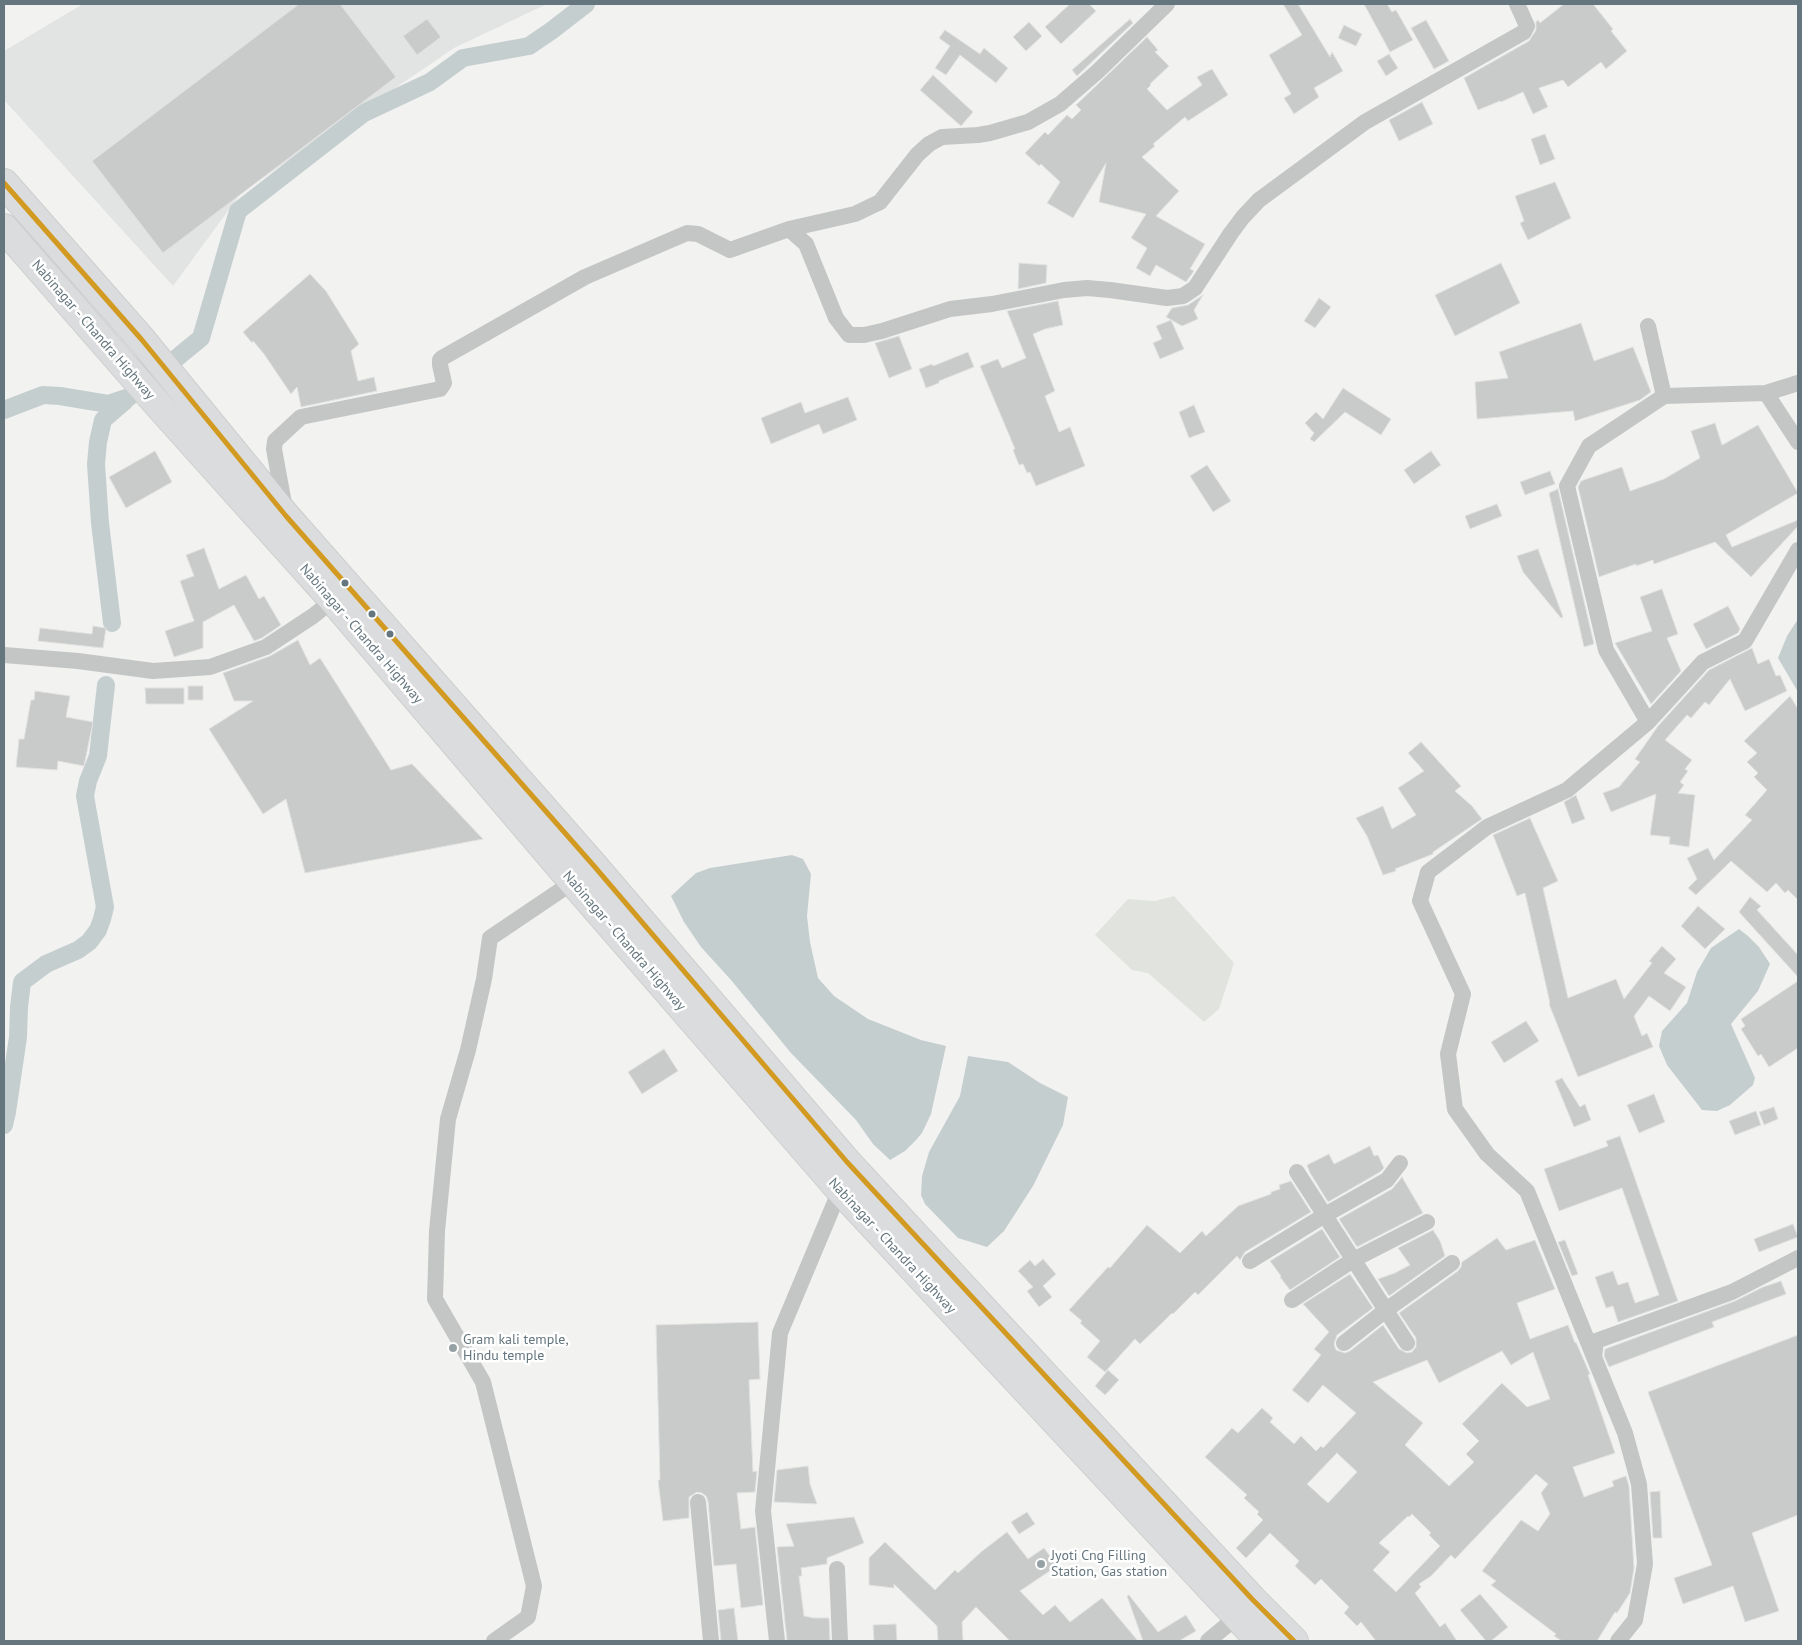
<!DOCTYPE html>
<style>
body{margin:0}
#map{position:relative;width:1802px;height:1645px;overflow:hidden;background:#f2f2f1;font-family:"PT Sans",sans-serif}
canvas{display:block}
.frame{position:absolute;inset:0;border:5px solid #65767e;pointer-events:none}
</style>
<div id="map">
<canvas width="1802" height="1645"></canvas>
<div class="frame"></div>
</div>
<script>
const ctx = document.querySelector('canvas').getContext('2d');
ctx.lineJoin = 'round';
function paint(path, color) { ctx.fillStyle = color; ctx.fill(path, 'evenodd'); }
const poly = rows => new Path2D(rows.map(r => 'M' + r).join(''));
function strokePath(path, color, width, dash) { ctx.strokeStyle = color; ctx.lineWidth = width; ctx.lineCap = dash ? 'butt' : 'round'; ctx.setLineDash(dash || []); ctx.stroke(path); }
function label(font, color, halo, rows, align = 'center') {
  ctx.font = font + ' "PT Sans",sans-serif'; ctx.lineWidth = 5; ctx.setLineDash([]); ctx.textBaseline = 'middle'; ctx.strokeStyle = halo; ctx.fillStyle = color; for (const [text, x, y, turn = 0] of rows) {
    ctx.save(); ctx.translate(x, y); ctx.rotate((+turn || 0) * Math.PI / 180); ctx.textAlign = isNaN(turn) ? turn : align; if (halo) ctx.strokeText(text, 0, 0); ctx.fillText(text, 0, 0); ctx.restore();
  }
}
paint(poly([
 [83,4,547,4,454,48,241,193,173,286,4,100,4,51]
]), '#e2e3e3');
paint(poly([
 [1174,896,1234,963,1219,1009,1204,1022,1148,973,1132,970,1095,935,1128,899,1155,901]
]), '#e1e4de');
paint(poly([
 [1798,619,1798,692,1778,658,1787,636],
 [792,855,803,859,811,874,807,916,810,942,818,978,834,996,868,1019,921,1040,946,1046,931,1114,922,1133,916,1140,905,1151,890,1160,873,1144,856,1120,791,1053,731,980,701,947,684,922,671,896,696,873,710,868],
 [1739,929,1748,936,1759,947,1770,964,1758,991,1731,1024,1755,1078,1753,1085,1730,1105,1717,1111,1702,1110,1667,1065,1659,1046,1662,1031,1687,1003,1697,972,1711,948],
 [968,1056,1008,1062,1040,1083,1068,1097,1063,1125,1033,1186,1004,1231,987,1247,958,1238,925,1204,921,1195,922,1176,929,1152,960,1096]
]), '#c5cecf');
strokePath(poly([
 [4,410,43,395,60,396,108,404,129,397,201,338,238,211,364,113,430,82,463,58,529,46,551,31,586,4],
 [112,623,100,523,96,464,98,442,103,420,125,401],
 [4,1125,7,1112,18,1037,19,1007,22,982,46,964,78,950,89,942,98,930,102,919,105,907,85,796,88,781,98,756,106,685]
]), '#c5cecf', 18);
const building = poly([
 [299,4,340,4,396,77,163,253,92,161,299,4],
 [1070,4,1089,4,1096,11,1061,44,1045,27,1070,4],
 [1283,4,1298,4,1330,57,1332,52,1343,71,1314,88,1319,97,1294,114,1284,98,1291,94,1269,55,1302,35,1283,4],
 [1364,4,1387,4,1392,12,1396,10,1413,40,1390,52,1364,4],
 [1564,4,1593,4,1613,29,1611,31,1627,51,1606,69,1601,62,1568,87,1563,80,1539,88,1548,107,1533,114,1523,92,1501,102,1500,101,1478,110,1464,78,1529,41,1536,30,1536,22,1538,20,1540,23,1564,4],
 [427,19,441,37,417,55,403,36,427,19],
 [1130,19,1133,23,1077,76,1072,70,1130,19],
 [1426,20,1449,61,1434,69,1411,28,1426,20],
 [1029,22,1042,36,1026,51,1013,37,1029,22],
 [1344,25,1362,34,1356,46,1338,38,1344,25],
 [945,30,980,54,984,48,1008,68,996,83,960,55,946,75,935,68,950,46,939,38,945,30],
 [1147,37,1158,50,1155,52,1169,66,1150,84,1151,85,1147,89,1167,110,1202,85,1197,77,1212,69,1228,95,1188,121,1185,117,1153,144,1155,146,1142,157,1179,191,1156,216,1205,244,1190,269,1194,271,1186,282,1156,265,1150,276,1136,268,1147,248,1131,238,1146,214,1099,202,1106,163,1073,218,1047,203,1060,182,1041,164,1039,166,1025,153,1045,132,1048,135,1067,115,1072,119,1081,110,1076,105,1147,37],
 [1389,54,1398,68,1386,76,1377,61,1389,54],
 [933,75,973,112,961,126,920,90,933,75],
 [1422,102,1433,124,1399,141,1389,120,1422,102],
 [1545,134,1555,159,1540,165,1531,139,1545,134],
 [1555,182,1571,218,1528,240,1520,223,1524,221,1515,196,1555,182],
 [1019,263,1047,265,1046,283,1018,289,1019,263],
 [1501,263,1520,303,1455,336,1435,295,1501,263],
 [310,274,326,291,359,344,351,351,358,381,374,377,377,391,301,407,297,387,291,394,264,354,253,341,252,343,243,332,310,274],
 [1203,295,1194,310,1198,319,1182,326,1166,317,1172,308,1188,305,1203,295],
 [1319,298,1331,307,1315,328,1304,321,1319,298],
 [1058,301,1063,325,1045,329,1033,334,1055,391,1045,396,1059,432,1070,427,1085,466,1036,486,1030,472,1027,473,1023,464,1019,465,1013,450,1015,449,980,366,998,359,1002,368,1026,358,1007,311,1058,301],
 [1171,320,1184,349,1160,359,1153,343,1162,339,1156,326,1171,320],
 [1581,323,1594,361,1633,347,1651,392,1640,400,1575,421,1573,411,1477,419,1475,382,1508,378,1499,352,1581,323],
 [899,336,912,369,889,378,875,343,899,336],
 [968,352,974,367,939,381,939,383,926,388,919,369,932,364,933,366,968,352],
 [1343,388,1391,419,1381,435,1345,412,1314,442,1310,439,1314,433,1305,423,1316,412,1323,419,1343,388],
 [848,397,857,420,823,434,819,424,771,444,761,418,801,402,805,413,848,397],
 [1194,405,1205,432,1189,438,1179,412,1194,405],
 [1715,423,1722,445,1758,425,1798,493,1726,535,1732,547,1798,520,1798,526,1751,577,1715,542,1654,564,1653,560,1636,566,1636,564,1599,577,1578,487,1581,481,1622,467,1630,491,1664,479,1700,458,1691,431,1715,423],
 [155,451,172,482,126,508,109,477,155,451],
 [1431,451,1441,465,1414,484,1404,470,1431,451],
 [1207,465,1231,501,1213,512,1190,476,1207,465],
 [1550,471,1555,484,1525,495,1520,482,1550,471],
 [1558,489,1594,644,1584,647,1549,493,1558,489],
 [1497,504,1502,516,1470,529,1465,516,1497,504],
 [204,548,219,589,246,575,259,599,264,596,281,625,262,638,254,641,234,605,203,622,203,648,174,657,165,631,194,621,180,581,194,576,186,555,204,548],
 [1538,549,1563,617,1561,618,1523,572,1517,556,1538,549],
 [1662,589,1678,634,1667,638,1681,671,1651,704,1615,643,1652,631,1640,597,1662,589],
 [1728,606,1740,629,1738,633,1706,649,1693,624,1728,606],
 [93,626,106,628,103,648,38,641,40,628,92,634,93,626],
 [298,640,310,665,320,658,391,770,412,764,483,839,305,873,286,799,263,814,209,729,253,701,234,701,223,673,270,656,298,640],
 [1752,648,1758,664,1769,659,1776,676,1780,675,1787,691,1745,711,1730,679,1709,705,1705,702,1691,718,1687,715,1665,740,1692,760,1685,769,1688,771,1680,782,1684,785,1678,793,1695,795,1689,847,1669,844,1670,837,1650,835,1656,794,1611,812,1603,793,1619,787,1640,762,1635,759,1658,726,1709,670,1752,648],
 [188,686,203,686,203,700,188,700,188,686],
 [145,688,184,688,184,704,146,704,145,688],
 [35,691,70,696,66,717,93,722,84,766,58,761,57,770,16,767,19,739,24,739,31,700,34,700,35,691],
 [1790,696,1798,709,1798,900,1788,890,1785,893,1776,883,1767,892,1731,861,1696,895,1688,888,1697,879,1687,858,1708,848,1714,860,1752,820,1745,815,1767,790,1754,777,1758,773,1747,762,1757,753,1744,741,1790,696],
 [1421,742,1461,786,1455,791,1472,806,1482,819,1433,852,1433,854,1395,869,1396,871,1383,875,1367,836,1356,818,1383,806,1392,829,1416,815,1398,788,1424,771,1408,753,1421,742],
 [1576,795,1585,819,1572,824,1564,802,1576,795],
 [1530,818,1558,881,1543,888,1568,998,1616,979,1624,999,1652,963,1649,961,1662,946,1676,959,1664,973,1686,987,1670,1011,1649,996,1634,1016,1642,1036,1647,1033,1653,1047,1578,1077,1549,1004,1550,1003,1525,893,1517,896,1493,835,1530,818],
 [1750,897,1761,906,1757,910,1798,955,1798,977,1739,912,1750,897],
 [1698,906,1725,929,1705,949,1681,926,1698,906],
 [1798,981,1798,1048,1769,1067,1761,1054,1758,1056,1741,1029,1745,1026,1741,1019,1798,981],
 [1526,1021,1539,1041,1504,1063,1491,1042,1526,1021],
 [664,1049,678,1071,642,1094,628,1072,664,1049],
 [1562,1078,1580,1107,1585,1104,1591,1120,1574,1127,1555,1081,1562,1078],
 [1654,1094,1665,1122,1639,1133,1627,1105,1654,1094],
 [1774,1107,1778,1119,1764,1125,1759,1112,1774,1107],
 [1756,1111,1761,1125,1735,1135,1729,1121,1756,1111],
 [1620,1136,1678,1301,1618,1322,1613,1306,1606,1308,1595,1277,1613,1271,1618,1285,1628,1282,1635,1303,1659,1295,1622,1188,1559,1211,1544,1169,1608,1146,1606,1141,1620,1136],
 [1370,1146,1374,1156,1378,1155,1384,1168,1380,1172,1328,1202,1310,1173,1307,1165,1329,1154,1334,1164,1370,1146],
 [1402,1177,1423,1213,1357,1247,1339,1219,1392,1189,1402,1177],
 [1291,1181,1311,1212,1245,1252,1240,1260,1237,1256,1198,1295,1195,1292,1173,1314,1172,1313,1163,1322,1140,1344,1135,1339,1105,1372,1087,1357,1100,1341,1080,1323,1082,1321,1069,1310,1108,1267,1110,1268,1147,1225,1180,1253,1202,1231,1206,1236,1238,1206,1271,1194,1271,1192,1280,1189,1279,1185,1291,1181],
 [1793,1224,1798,1237,1759,1252,1754,1239,1793,1224],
 [1322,1229,1340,1257,1290,1290,1280,1277,1281,1276,1270,1261,1322,1229],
 [1433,1230,1440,1241,1445,1256,1389,1296,1378,1279,1395,1273,1410,1265,1398,1248,1433,1230],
 [1497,1238,1506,1250,1535,1240,1555,1289,1517,1303,1530,1339,1568,1325,1575,1343,1576,1342,1590,1374,1588,1375,1615,1453,1573,1467,1584,1497,1614,1486,1612,1481,1626,1476,1629,1486,1634,1568,1630,1593,1617,1613,1615,1612,1597,1641,1562,1641,1554,1636,1556,1634,1491,1585,1496,1581,1482,1571,1521,1520,1538,1531,1550,1514,1541,1493,1548,1484,1536,1474,1455,1559,1451,1555,1431,1576,1419,1584,1421,1587,1415,1593,1440,1627,1445,1623,1457,1641,1376,1641,1361,1622,1357,1626,1344,1613,1349,1607,1321,1579,1315,1585,1295,1566,1299,1561,1270,1533,1246,1558,1236,1548,1263,1520,1257,1514,1259,1512,1244,1498,1247,1495,1205,1457,1232,1428,1238,1433,1262,1408,1273,1418,1270,1422,1294,1444,1301,1436,1316,1451,1321,1446,1323,1448,1356,1413,1323,1385,1308,1403,1292,1390,1321,1355,1314,1349,1329,1332,1303,1304,1350,1274,1373,1308,1337,1335,1334,1344,1336,1350,1345,1353,1350,1351,1383,1325,1399,1349,1407,1353,1412,1352,1416,1347,1416,1338,1399,1313,1458,1271,1461,1267,1462,1262,1497,1238],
 [1502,1351,1511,1365,1533,1352,1550,1399,1527,1407,1502,1383,1462,1424,1479,1441,1466,1454,1474,1462,1449,1486,1405,1445,1423,1423,1373,1382,1427,1360,1439,1383,1502,1351],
 [1337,1453,1357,1472,1328,1503,1307,1484,1337,1453],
 [1412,1514,1431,1533,1429,1535,1440,1546,1396,1592,1373,1570,1390,1552,1379,1543,1408,1516,1409,1517,1412,1514],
 [1565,1240,1578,1274,1572,1276,1558,1242,1565,1240],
 [1043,1259,1056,1274,1043,1286,1052,1297,1039,1307,1027,1291,1033,1287,1018,1271,1030,1260,1035,1266,1043,1259],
 [1781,1281,1786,1294,1712,1322,1714,1327,1609,1367,1604,1356,1605,1349,1735,1301,1763,1287,1781,1281],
 [758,1322,760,1379,749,1380,753,1472,757,1471,755,1492,737,1493,741,1529,755,1527,763,1605,741,1608,736,1564,714,1566,708,1501,706,1496,702,1493,697,1492,689,1497,689,1518,663,1521,658,1480,660,1480,656,1325,758,1322],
 [1798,1335,1798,1515,1752,1533,1779,1611,1745,1622,1733,1586,1683,1604,1674,1578,1712,1565,1648,1392,1798,1335],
 [1108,1370,1119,1380,1105,1395,1095,1386,1108,1370],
 [808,1466,810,1484,817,1504,774,1502,777,1470,808,1466],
 [1660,1491,1662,1538,1653,1538,1650,1492,1660,1491],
 [1027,1512,1035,1524,1019,1534,1011,1522,1027,1512],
 [854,1517,864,1543,827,1558,827,1564,801,1568,802,1576,799,1576,804,1616,814,1618,829,1618,830,1641,787,1641,777,1547,794,1546,786,1524,854,1517],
 [1007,1532,1028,1559,1044,1548,1057,1566,1020,1591,1043,1615,1055,1605,1070,1622,1102,1598,1138,1641,1010,1641,976,1607,962,1622,963,1641,938,1641,937,1626,894,1584,894,1588,869,1585,869,1558,885,1542,935,1590,955,1570,958,1573,981,1552,1007,1532],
 [1480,1594,1508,1627,1491,1641,1486,1641,1460,1610,1480,1594],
 [1129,1595,1158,1632,1186,1615,1196,1631,1179,1641,1143,1641,1127,1596,1129,1595],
 [734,1608,738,1641,721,1641,718,1610,734,1608],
 [896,1624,897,1641,874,1641,873,1625,896,1624]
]);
paint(building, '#c9caca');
strokePath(building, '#e1e1e0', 1);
const highway = poly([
 [4,183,142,340,286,516,594,866,847,1162,1252,1599,1294,1641],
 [4,228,160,407,333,600,573,882,840,1190,1260,1641]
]);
strokePath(highway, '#cecece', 30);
strokePath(poly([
 [789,229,806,244,836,318,849,335,864,335,882,331,950,309,992,304,1064,290,1087,288,1110,290,1167,298,1183,296,1195,288,1231,233,1243,217,1259,200,1365,122,1524,32,1527,26,1517,4],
 [1766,393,1798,442],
 [1664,396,1766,393,1798,383],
 [285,509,274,449,275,441,301,417,440,389,444,383,440,365,440,360,442,358,585,277,687,233,698,234,730,250,789,229,855,214,880,202,917,155,929,144,942,137,978,135,990,133,1028,122,1060,104,1097,72,1167,4],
 [4,655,78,661,153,671,210,667,266,647,313,616,333,600],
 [1648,722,1703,662,1745,641,1798,550],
 [1297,1172,1407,1343],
 [1250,1261,1325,1215,1387,1180,1400,1163],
 [1292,1300,1353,1260,1427,1222],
 [1344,1343,1386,1310,1452,1263],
 [1594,1357,1527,1191,1487,1154,1455,1109,1448,1054,1463,994,1420,901,1428,872,1487,827,1567,790,1648,722,1606,650,1567,486,1589,446,1664,396,1648,326],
 [698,1502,711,1641],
 [837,1569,840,1641],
 [494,1641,528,1617,534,1586,483,1382,435,1299,437,1231,448,1119,468,1050,484,979,490,938,573,882],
 [777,1641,763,1511,780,1333,840,1190],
 [1208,1641,1238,1616],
 [1618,1641,1635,1620,1645,1564,1639,1484,1625,1433,1594,1357,1596,1341,1732,1292,1798,1258]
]), '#c4c6c6', 16);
strokePath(highway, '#dbdcdd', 28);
strokePath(poly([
 [4,183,142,340,286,516,594,866,847,1162,1252,1599,1294,1641]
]), '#d29a20', 5);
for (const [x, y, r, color] of [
 [345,583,4.5,"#65767e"],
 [372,614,4.5,"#65767e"],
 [390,634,4.5,"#65767e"],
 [453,1348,5,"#96a1a6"],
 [1041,1564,5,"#96a1a6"]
]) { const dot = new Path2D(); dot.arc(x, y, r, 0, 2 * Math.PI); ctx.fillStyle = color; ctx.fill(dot); strokePath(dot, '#fff', 2); }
label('14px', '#65767e', '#fff', [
 ["Nabinagar - Chandra Highway",93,330,49],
 ["Nabinagar - Chandra Highway",361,634,49],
 ["Nabinagar - Chandra Highway",624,941,49],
 ["Nabinagar - Chandra Highway",892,1246,47]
]);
label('14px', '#65767e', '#fff', [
 ["Gram kali temple,",463,1340],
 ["Hindu temple",463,1356],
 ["Jyoti Cng Filling",1051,1556],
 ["Station, Gas station",1051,1572]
], 'left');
</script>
